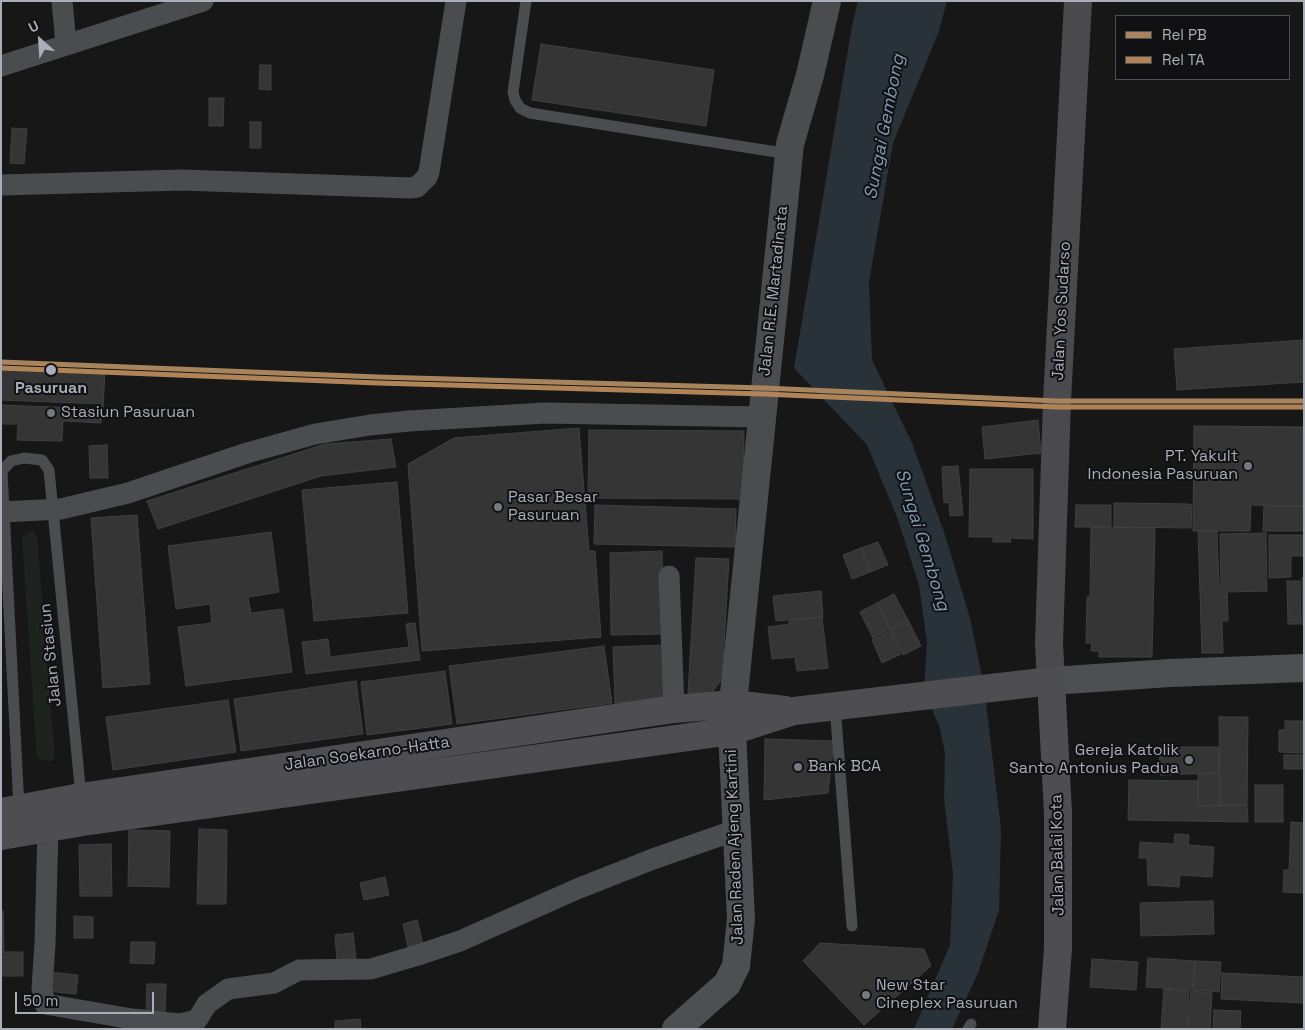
<!DOCTYPE html>
<style>
body{margin:0}
#map{position:relative;width:1305px;height:1030px;overflow:hidden;background:#171717;font-family:"Space Grotesk",sans-serif}
canvas{display:block}
.frame{position:absolute;inset:0;border:2px solid #a8adb8;pointer-events:none}
.legend{position:absolute;left:1115px;top:15px;width:175px;height:65px;box-sizing:border-box;background:#111113;border:1px solid #4d4f55;margin:0;padding:6px 9px;list-style:none;font-size:15px;color:#a8adb8}
.legend li{display:flex;align-items:center;gap:10px;height:25px}
.legend b{width:25px;border:1px solid #4d4f55}
.north{position:absolute;left:15px;top:15px;width:50px;height:50px;-webkit-text-stroke:4px #111113;paint-order:stroke;rotate:334deg;font-size:14px;font-weight:700;line-height:20px;text-align:center;color:#a8adb8}
.north::after{content:'';display:block;margin:auto;width:18px;height:22px;background:#a8adb8;clip-path:polygon(50% 0,100% 100%,50% 72%,0 100%)}
.scale{position:absolute;left:15px;top:992px;width:139px;height:22px;box-sizing:border-box;border:2px solid #a8adb8;border-top:0;padding-left:6px;font-size:15px;line-height:18px;white-space:nowrap;color:#a8adb8;-webkit-text-stroke:4px #111113;paint-order:stroke}
</style>
<div id="map">
<canvas width="1305" height="1030"></canvas>
<div class="frame"></div>
<ul class="legend">
<li><b style="height:6px;background:#a8845d"></b>Rel PB</li>
<li><b style="height:6px;background:#b18457"></b>Rel TA</li>
</ul>
<div class="north">U</div>
<div class="scale">50 m</div>
</div>
<script>
const ctx = document.querySelector('canvas').getContext('2d');
ctx.lineJoin = 'round';
function paint(path, color) { ctx.fillStyle = color; ctx.fill(path, 'evenodd'); }
const poly = rows => new Path2D(rows.map(r => 'M' + r).join(''));
function strokePath(path, color, width, dash) { ctx.strokeStyle = color; ctx.lineWidth = width; ctx.lineCap = dash ? 'butt' : 'round'; ctx.setLineDash(dash || []); ctx.stroke(path); }
function label(font, color, halo, rows, align = 'center') {
  ctx.font = font + ' "Space Grotesk",sans-serif'; ctx.lineWidth = 4; ctx.setLineDash([]); ctx.textBaseline = 'middle'; ctx.strokeStyle = halo; ctx.fillStyle = color; for (const [text, x, y, turn = 0] of rows) {
    ctx.save(); ctx.translate(x, y); ctx.rotate((+turn || 0) * Math.PI / 180); ctx.textAlign = isNaN(turn) ? turn : align; if (halo) ctx.strokeText(text, 0, 0); ctx.fillText(text, 0, 0); ctx.restore();
  }
}
paint(poly([
 [33,530,37,536,55,758,49,762,37,758,22,537]
]), '#1d241e');
paint(poly([
 [858,1,947,1,939,31,893,143,869,282,872,360,912,443,945,535,970,618,984,686,1001,829,999,910,978,973,952,1029,914,1029,950,945,953,873,944,799,945,753,940,728,924,691,927,643,919,585,897,517,867,445,794,368,852,26]
]), '#2a3239');
const building = poly([
 [541,44,714,70,706,126,532,100,541,44],
 [260,65,271,65,271,90,259,89,260,65],
 [209,98,224,98,223,126,209,126,209,98],
 [250,122,261,122,261,148,250,148,250,122],
 [12,128,27,129,24,164,10,163,12,128],
 [1304,340,1304,382,1177,390,1174,349,1304,340],
 [1,366,105,371,103,409,1,405,1,366],
 [1,400,102,404,101,423,63,421,62,441,17,440,18,424,1,424,1,400],
 [1038,420,1041,453,985,459,982,427,1038,420],
 [1194,426,1303,427,1303,506,1251,505,1250,531,1193,531,1194,426],
 [579,428,589,551,595,551,601,637,422,651,408,464,454,438,579,428],
 [589,430,744,431,743,499,588,498,589,430],
 [391,439,396,467,321,476,158,529,147,501,325,444,391,439],
 [107,445,108,478,90,478,89,446,107,445],
 [958,466,963,515,950,516,949,502,944,503,942,467,958,466],
 [970,469,1033,469,1033,539,1010,538,1011,542,993,542,993,537,969,537,970,469],
 [397,482,408,613,314,621,302,490,397,482],
 [1114,503,1189,504,1192,505,1191,528,1114,527,1114,503],
 [595,505,736,509,735,547,594,544,595,505],
 [1076,505,1111,505,1111,527,1075,527,1076,505],
 [1264,506,1304,506,1304,531,1263,531,1264,506],
 [137,515,150,684,103,688,91,518,137,515],
 [1091,527,1155,528,1152,657,1099,657,1099,651,1091,651,1092,643,1086,643,1087,597,1090,597,1091,527],
 [1217,531,1219,584,1227,584,1228,621,1222,621,1223,653,1202,653,1198,532,1217,531],
 [271,532,279,592,248,597,251,613,283,609,292,672,186,686,178,627,212,623,210,604,176,609,168,546,271,532],
 [1266,533,1267,591,1229,592,1228,583,1221,583,1220,534,1266,533],
 [1269,535,1304,535,1304,556,1291,556,1291,577,1269,578,1269,535],
 [878,542,888,565,870,572,861,548,878,542],
 [861,548,870,572,852,579,843,555,861,548],
 [662,551,664,634,611,635,610,553,662,551],
 [696,558,729,559,722,679,711,694,688,693,696,558],
 [1302,578,1304,578,1303,625,1302,578],
 [1287,581,1300,581,1301,624,1288,624,1287,581],
 [821,591,823,617,776,621,773,596,821,591],
 [894,594,908,620,890,629,877,603,894,594],
 [877,603,890,629,873,638,860,612,877,603],
 [822,617,828,668,797,671,795,657,772,659,768,627,789,624,789,621,822,617],
 [908,620,921,646,903,655,890,629,908,620],
 [415,623,420,660,306,674,302,642,328,639,330,657,409,647,406,624,415,623],
 [890,631,901,654,882,663,872,640,890,631],
 [665,645,667,701,615,703,613,647,665,645],
 [604,646,612,703,457,724,449,666,604,646],
 [445,671,452,724,367,735,361,682,445,671],
 [356,681,363,734,241,751,234,699,356,681],
 [228,700,236,752,113,770,106,717,228,700],
 [1219,717,1248,717,1247,805,1220,805,1219,717],
 [1285,721,1304,721,1304,753,1279,752,1279,730,1285,730,1285,721],
 [765,739,834,741,828,793,764,800,765,739],
 [1159,747,1219,747,1219,773,1160,775,1159,747],
 [1284,755,1304,755,1304,769,1284,769,1284,755],
 [1219,773,1220,805,1198,806,1198,774,1219,773],
 [1129,780,1198,781,1198,806,1247,805,1248,822,1128,820,1129,780],
 [1255,785,1283,785,1283,822,1255,822,1255,785],
 [1291,822,1304,823,1304,893,1283,892,1284,870,1289,870,1291,822],
 [199,829,227,830,226,904,197,904,199,829],
 [129,830,170,831,169,887,128,886,129,830],
 [1175,834,1189,835,1188,845,1214,847,1212,877,1180,875,1179,887,1148,885,1147,858,1139,858,1140,842,1174,844,1175,834],
 [111,844,112,896,80,896,79,845,111,844],
 [385,877,389,895,364,900,360,883,385,877],
 [1213,901,1214,934,1141,936,1140,903,1213,901],
 [3,911,4,952,23,952,23,976,1,976,3,911],
 [74,916,93,917,93,938,74,938,74,916],
 [417,920,423,944,408,947,403,924,417,920],
 [353,933,356,960,337,961,335,935,353,933],
 [131,942,155,942,154,964,130,963,131,942],
 [820,943,924,949,931,966,864,1025,803,961,820,943],
 [1148,958,1195,961,1193,990,1146,987,1148,958],
 [1092,959,1138,962,1136,990,1090,987,1092,959],
 [1195,961,1221,962,1219,992,1193,990,1195,961],
 [50,972,78,975,76,994,48,991,50,972],
 [1222,973,1304,977,1304,1003,1221,999,1222,973],
 [147,984,166,984,165,1014,146,1013,147,984],
 [1164,989,1189,991,1187,1029,1161,1029,1164,989],
 [1191,991,1212,993,1210,1029,1188,1029,1191,991],
 [1214,1010,1241,1011,1240,1029,1213,1029,1214,1010],
 [360,1019,361,1029,335,1029,335,1021,360,1019]
]);
paint(building, '#353536');
strokePath(building, '#3f4043', 1);
strokePath(poly([
 [526,1,513,92,515,100,520,108,530,113,789,154],
 [835,706,852,926],
 [19,808,2,471,11,461,24,458,42,460,49,470,81,796],
 [968,1029,971,1024]
]), '#4b4c50', 11);
strokePath(poly([
 [62,1,66,44],
 [1,66,203,1],
 [1,185,182,180,410,188,417,187,427,177,429,172,456,1],
 [1,512,61,509,128,493,247,453,315,434,370,425,409,421,545,413,761,417],
 [669,576,674,709],
 [48,828,45,944,42,988,45,1004,132,1019,180,1024,197,1020,207,1004,228,989,274,983,299,970,371,969,418,955,460,941,577,889,653,859,736,830]
]), '#4b4c50', 21);
strokePath(poly([
 [733,704,790,144,810,75,827,1]
]), '#4b4c50', 28);
strokePath(poly([
 [1051,681,1049,643,1057,401,1078,1]
]), '#4a4a4e', 28);
strokePath(poly([
 [1051,681,1170,673,1304,668],
 [676,1029,727,984,736,966,741,919,732,731]
]), '#4d4f52', 28);
strokePath(poly([
 [1,812,81,797,674,709,733,704,785,710],
 [1,836,83,822,732,731,794,711,1051,681,1058,813,1058,948,1052,1029]
]), '#4e4e52', 28);
strokePath(poly([
 [1,362,378,377,764,388,1057,401,1304,401]
]), '#a8845d', 5);
strokePath(poly([
 [1,368,378,383,764,394,1057,407,1304,407]
]), '#b18457', 5);
for (const [x, y, r, color] of [
 [51,370,6,"#a8adb8"],
 [51,413,5,"#757880"],
 [1248,466,5,"#757880"],
 [498,507,5,"#757880"],
 [1189,760,5,"#757880"],
 [798,767,5,"#757880"],
 [866,995,5,"#757880"]
]) { const dot = new Path2D(); dot.arc(x, y, r, 0, 2 * Math.PI); ctx.fillStyle = color; ctx.fill(dot); strokePath(dot, '#111113', 2); }
label('16px', '#a8adb8', '#111113', [
 ["Jalan R.E. Martadinata",774,291,-84],
 ["Jalan Yos Sudarso",1062,311,-87],
 ["Jalan Stasiun",51,655,-96],
 ["Jalan Soekarno-Hatta",367,754,-8],
 ["Jalan Raden Ajeng Kartini",735,847,-92],
 ["Jalan Balai Kota",1058,855,-91]
]);
label('bold 16px', '#a8adb8', '#111113', [
 ["Pasuruan",51,389]
]);
label('16px', '#a8adb8', '#111113', [
 ["Stasiun Pasuruan",61,413],
 ["PT. Yakult",1238,457,"right"],
 ["Indonesia Pasuruan",1238,475,"right"],
 ["Pasar Besar",508,498],
 ["Pasuruan",508,516],
 ["Gereja Katolik",1179,751,"right"],
 ["Santo Antonius Padua",1179,769,"right"],
 ["Bank BCA",808,767],
 ["New Star",876,986],
 ["Cineplex Pasuruan",876,1004]
], 'left');
label('italic 18px', '#7f9bb3', '#111113', [
 ["Sungai Gembong",885,127,-79],
 ["Sungai Gembong",922,540,73]
]);
</script>
